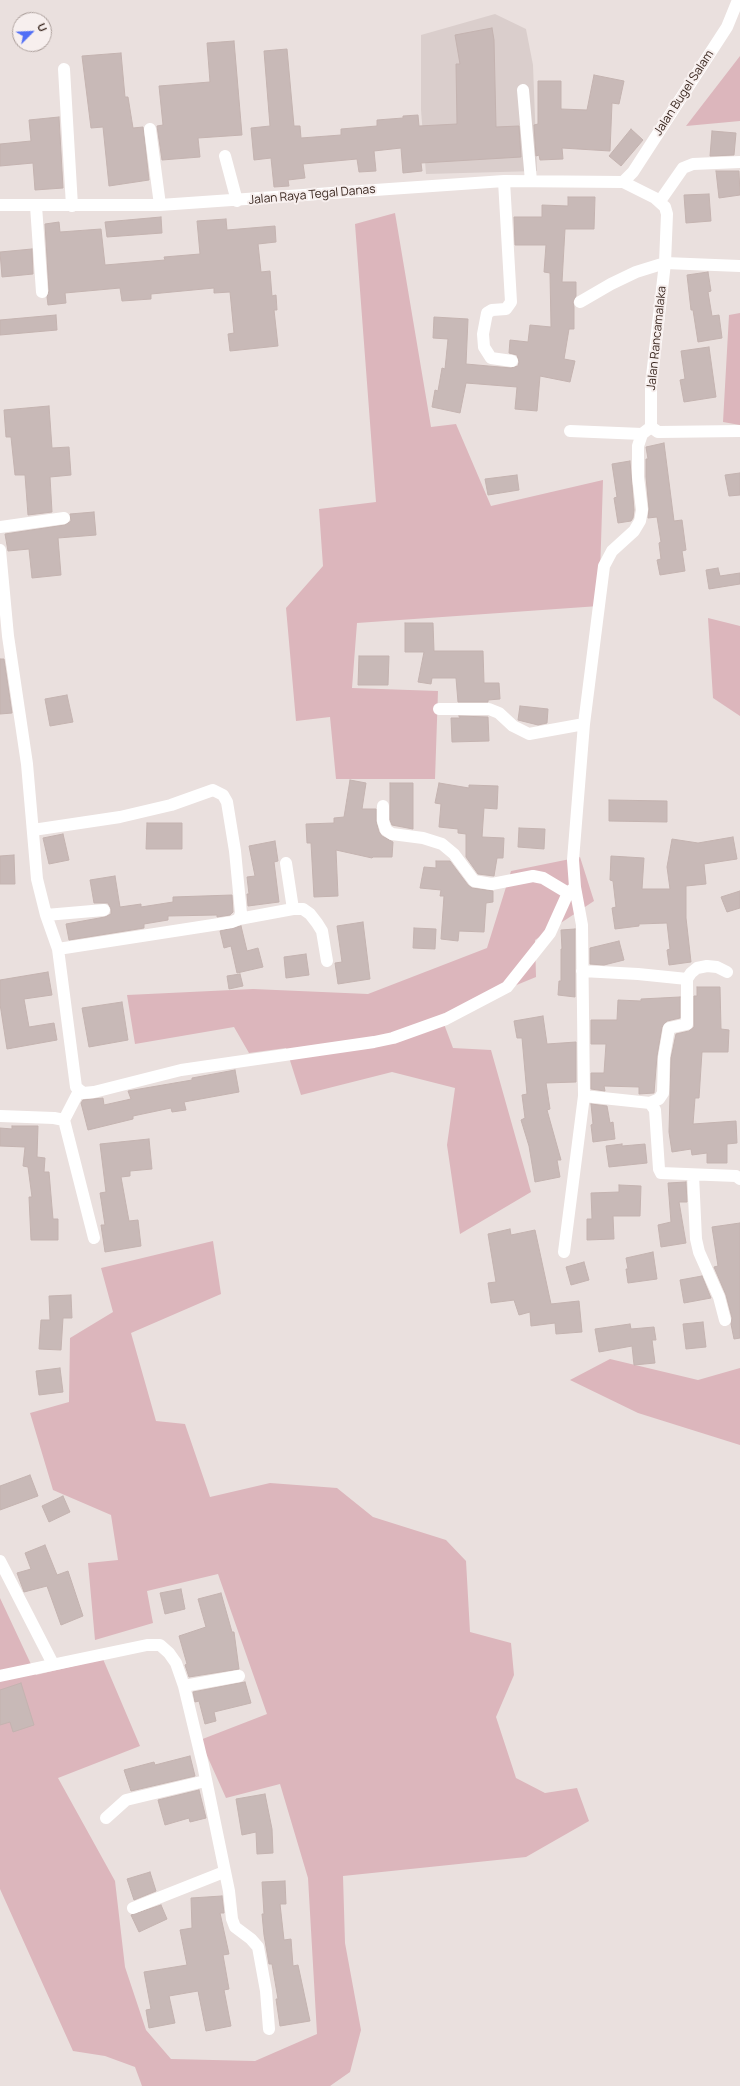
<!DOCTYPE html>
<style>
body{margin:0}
#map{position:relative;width:740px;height:2086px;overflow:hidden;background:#eae0de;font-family:Manrope,sans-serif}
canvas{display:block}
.north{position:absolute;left:12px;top:12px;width:40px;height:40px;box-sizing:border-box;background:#f7efee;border:1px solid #ab9f9b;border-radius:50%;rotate:66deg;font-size:11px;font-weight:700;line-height:16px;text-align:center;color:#3a271f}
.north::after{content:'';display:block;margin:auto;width:14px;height:18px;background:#506ef6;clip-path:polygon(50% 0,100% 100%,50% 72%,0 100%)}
</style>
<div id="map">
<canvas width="740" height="2086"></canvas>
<div class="north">U</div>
</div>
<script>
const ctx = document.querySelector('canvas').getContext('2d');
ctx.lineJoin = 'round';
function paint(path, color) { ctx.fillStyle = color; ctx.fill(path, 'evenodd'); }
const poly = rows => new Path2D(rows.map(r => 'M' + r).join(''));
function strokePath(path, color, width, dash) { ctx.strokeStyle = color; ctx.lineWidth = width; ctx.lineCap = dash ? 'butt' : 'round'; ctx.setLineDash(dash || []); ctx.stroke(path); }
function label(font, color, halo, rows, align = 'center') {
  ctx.font = font + ' Manrope,sans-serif'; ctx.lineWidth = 4; ctx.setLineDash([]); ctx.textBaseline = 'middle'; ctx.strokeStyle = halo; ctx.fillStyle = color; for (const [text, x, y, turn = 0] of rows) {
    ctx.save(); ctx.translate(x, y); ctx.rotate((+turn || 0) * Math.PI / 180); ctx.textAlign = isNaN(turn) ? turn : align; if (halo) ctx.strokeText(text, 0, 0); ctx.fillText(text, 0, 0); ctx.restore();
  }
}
paint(poly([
 [495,14,526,29,533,65,537,171,426,174,421,110,421,35]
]), '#dacecc');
paint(poly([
 [740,56,740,121,686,126],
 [395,213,431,427,456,424,491,506,603,480,599,606,357,623,352,688,438,691,435,779,336,779,330,717,296,721,286,608,323,566,319,509,376,502,355,224],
 [740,313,740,425,723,422,729,315],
 [708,618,740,626,740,716,713,698],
 [580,857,594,901,535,940,536,977,441,1016,453,1048,491,1050,531,1192,460,1234,447,1145,455,1088,392,1072,301,1095,286,1048,249,1053,234,1027,135,1044,127,995,253,989,368,994,487,948,511,871],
 [213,1241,221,1294,131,1333,156,1421,185,1424,210,1497,270,1483,337,1488,373,1517,446,1540,466,1561,470,1632,511,1643,514,1675,496,1717,516,1778,545,1793,577,1788,589,1821,526,1857,343,1876,345,1943,361,2030,350,2072,330,2086,142,2086,135,2067,105,2056,73,2051,0,1889,0,1598,36,1675,103,1659,140,1746,58,1778,115,1881,125,1967,146,2030,171,2059,255,2061,317,2034,308,1878,280,1784,226,1798,200,1740,267,1714,218,1574,147,1591,153,1623,95,1640,88,1563,118,1560,111,1515,53,1490,30,1413,69,1402,70,1338,113,1312,101,1268],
 [610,1359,698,1380,740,1368,740,1445,638,1413,570,1380]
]), '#dcb6bc');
const building = poly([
 [492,28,494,40,496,127,519,126,521,157,421,163,422,171,403,173,401,148,374,151,376,171,359,172,357,159,303,164,305,178,288,180,289,186,274,187,271,158,254,160,251,128,270,126,264,51,287,49,294,126,300,126,301,138,341,135,341,129,377,126,377,120,403,118,403,116,418,115,419,126,457,124,456,64,460,64,455,35,492,28],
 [234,41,242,135,198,138,200,157,162,160,157,126,163,125,159,86,210,82,207,43,234,41],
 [121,53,125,97,128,97,133,128,143,127,149,180,109,186,103,127,91,128,82,56,121,53],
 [594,75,624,81,619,104,612,103,610,151,562,148,563,159,540,160,539,155,536,156,534,125,538,124,538,81,561,81,561,109,587,110,594,75],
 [59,117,63,188,35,190,33,163,0,166,0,144,31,141,29,120,59,117],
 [631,129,643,140,621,166,609,156,631,129],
 [712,131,736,133,734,155,710,156,712,131],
 [716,171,739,171,740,195,719,198,716,171],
 [709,194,711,221,686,223,684,195,709,194],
 [568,197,595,197,594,229,565,229,562,282,576,282,576,296,573,302,574,307,574,329,569,329,564,359,575,361,570,382,540,376,537,411,515,409,517,387,466,383,460,413,432,407,435,390,438,391,442,368,445,369,448,339,433,338,434,317,468,319,466,364,511,368,518,366,519,362,517,355,509,353,510,340,528,342,530,325,551,327,550,273,544,272,546,245,515,245,514,217,542,217,542,205,568,206,568,197],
 [161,217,162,233,107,237,105,222,161,217],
 [226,219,227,230,275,226,276,242,258,244,261,272,270,271,272,296,276,295,277,310,274,310,278,346,230,351,228,334,234,333,230,292,214,293,214,288,151,294,151,299,122,301,120,288,65,293,66,303,48,305,47,297,49,291,45,224,59,222,60,232,101,229,105,265,165,260,164,257,200,254,197,221,226,219],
 [32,249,33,274,2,277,0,252,32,249],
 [708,272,711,291,708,292,712,316,719,315,722,338,698,342,693,310,691,310,687,275,708,272],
 [56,315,57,330,0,335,0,320,56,315],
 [709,347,716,397,684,402,680,380,685,379,681,351,709,347],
 [49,406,52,448,69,447,71,475,50,477,52,512,28,515,25,475,15,475,11,437,6,437,4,410,49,406],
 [664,443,674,521,682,520,686,550,682,551,685,571,660,575,657,560,661,559,659,543,661,542,657,517,648,518,649,509,646,477,646,459,648,459,646,447,664,443],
 [630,461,634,510,633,518,631,521,618,523,614,498,617,497,612,464,630,461],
 [740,473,740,495,729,496,725,475,740,473],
 [517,475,519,490,488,495,485,479,517,475],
 [94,512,96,535,58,538,61,575,32,578,29,549,8,551,5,534,65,525,71,521,70,514,94,512],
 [718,568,720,576,740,573,740,584,709,589,706,570,718,568],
 [405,623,433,623,434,651,483,651,484,683,499,683,500,699,488,700,488,702,458,702,456,678,432,678,431,684,418,682,424,652,405,652,405,623],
 [359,656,389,656,388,685,358,685,359,656],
 [0,659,4,659,12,713,0,714,0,659],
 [67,695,73,722,50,726,45,699,67,695],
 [520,706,548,709,547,723,538,725,518,720,520,706],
 [459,716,488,717,489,741,452,742,451,718,460,718,459,716],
 [350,780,366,783,362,809,376,809,376,821,379,832,382,836,393,842,392,857,373,857,372,858,336,850,338,896,314,897,311,843,307,843,306,824,334,823,334,818,344,817,350,780],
 [390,783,413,783,413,829,392,825,390,820,390,783],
 [439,783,469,788,469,785,498,786,497,809,484,808,482,837,504,838,503,858,497,858,494,876,478,874,466,857,466,834,458,833,458,829,439,827,441,804,435,803,439,783],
 [609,800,667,801,667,822,609,821,609,800],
 [147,823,182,823,182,849,146,849,147,823],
 [519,828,545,829,544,849,518,847,519,828],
 [63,834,69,860,49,864,43,838,63,834],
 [733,837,737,859,704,864,706,884,686,886,686,918,691,962,669,965,667,950,670,949,667,923,639,924,639,926,615,929,612,908,616,907,613,881,610,880,611,856,644,858,642,889,670,889,667,867,672,839,698,843,733,837],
 [275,841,278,861,274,862,279,902,248,906,247,894,249,894,247,877,255,876,249,846,275,841],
 [14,855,15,884,0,884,0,856,14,855],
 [436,861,450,861,468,885,472,888,493,891,493,902,486,903,484,932,459,931,458,941,441,939,444,896,440,896,441,890,420,888,424,867,436,868,436,861],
 [115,876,120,907,141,904,141,907,173,902,173,897,232,895,233,912,230,915,217,917,217,915,168,916,168,920,144,924,144,928,69,940,66,924,105,917,111,914,111,909,108,903,94,903,90,880,115,876],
 [740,891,740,908,727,912,721,897,740,891],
 [363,922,370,979,338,984,335,963,342,962,337,926,363,922],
 [241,926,247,951,258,948,263,967,237,973,231,946,224,948,220,931,241,926],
 [414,928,436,929,435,949,413,948,414,928],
 [575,929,575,997,558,995,559,981,561,981,561,949,562,949,561,930,575,929],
 [619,941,624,960,604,965,590,964,590,948,619,941],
 [306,954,309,975,286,978,284,957,306,954],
 [48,972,52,995,24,999,29,1027,54,1023,57,1040,7,1049,0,1004,0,980,48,972],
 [240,974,243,986,229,989,227,976,240,974],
 [697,987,720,987,721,1029,729,1030,728,1052,702,1052,699,1098,695,1098,693,1124,736,1121,737,1143,727,1144,727,1163,707,1163,707,1153,692,1155,691,1149,672,1152,669,1132,671,1058,676,1034,689,1031,694,1027,694,996,697,996,697,987],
 [680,997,680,1018,667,1021,662,1027,657,1056,654,1093,639,1094,639,1087,604,1086,605,1091,591,1089,591,1073,604,1073,606,1044,591,1044,591,1020,617,1020,618,1000,641,1001,641,999,680,997],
 [122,1002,128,1040,89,1047,82,1008,122,1002],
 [543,1016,547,1044,576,1042,576,1082,546,1083,550,1109,547,1110,561,1160,557,1160,560,1177,535,1182,529,1146,521,1120,525,1118,522,1095,527,1094,522,1038,517,1038,514,1021,543,1016],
 [235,1070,239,1092,184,1102,186,1110,172,1112,171,1108,133,1116,133,1119,88,1130,81,1103,83,1100,103,1098,104,1105,131,1099,128,1091,192,1080,192,1078,235,1070],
 [591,1104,607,1106,610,1123,613,1122,615,1139,593,1142,591,1125,593,1124,591,1104],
 [12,1126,38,1126,37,1157,45,1158,44,1172,49,1172,53,1219,58,1219,58,1240,31,1240,29,1197,32,1197,28,1167,23,1166,25,1147,0,1146,0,1128,12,1129,12,1126],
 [149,1139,152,1169,130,1171,130,1176,121,1177,129,1221,138,1220,141,1246,105,1252,101,1225,105,1225,100,1193,106,1192,100,1144,149,1139],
 [622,1144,622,1146,645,1144,647,1163,609,1167,606,1146,622,1144],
 [686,1182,687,1202,679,1202,686,1243,661,1247,658,1225,671,1222,668,1183,686,1182],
 [619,1185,641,1186,640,1216,613,1216,614,1239,587,1240,587,1219,592,1219,591,1193,619,1192,619,1185],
 [740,1223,740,1338,734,1339,731,1324,732,1318,726,1295,714,1267,718,1266,712,1227,740,1223],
 [510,1229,511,1235,535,1230,551,1304,579,1301,582,1332,556,1334,555,1323,531,1326,530,1312,519,1315,514,1300,491,1303,488,1283,496,1282,488,1234,510,1229],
 [653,1252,657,1279,628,1283,626,1269,628,1269,626,1258,653,1252],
 [584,1262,589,1280,571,1285,566,1267,584,1262],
 [702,1276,711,1298,684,1303,680,1280,702,1276],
 [71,1295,72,1318,63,1318,61,1350,39,1349,41,1320,50,1320,49,1296,71,1295],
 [703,1322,706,1347,686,1349,683,1324,703,1322],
 [630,1324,631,1329,654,1327,656,1340,652,1340,655,1363,634,1365,632,1346,599,1352,595,1329,630,1324],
 [60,1368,63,1392,39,1395,36,1371,60,1368],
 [30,1475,38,1496,0,1510,0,1486,30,1475],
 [63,1496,70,1512,49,1522,42,1506,63,1496],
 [45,1545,57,1575,68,1571,83,1616,61,1625,47,1586,24,1592,17,1573,31,1569,25,1553,45,1545],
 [181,1589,185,1609,165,1614,160,1593,181,1589],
 [221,1593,232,1632,234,1632,239,1669,189,1677,185,1665,187,1664,179,1636,206,1627,198,1599,221,1593],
 [245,1682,251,1703,214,1712,216,1721,205,1724,199,1701,195,1702,193,1692,245,1682],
 [21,1683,34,1725,13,1732,10,1722,0,1725,0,1690,21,1683],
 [190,1756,195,1776,131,1791,124,1770,154,1762,155,1765,190,1756],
 [199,1790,206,1818,190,1822,189,1818,165,1825,158,1800,199,1790],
 [265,1794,272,1829,273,1853,257,1854,256,1832,242,1835,236,1799,265,1794],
 [150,1872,156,1891,134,1900,127,1879,150,1872],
 [285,1881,286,1904,280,1904,284,1940,291,1939,293,1966,298,1965,310,2021,280,2026,276,1999,278,1999,272,1964,269,1964,264,1935,262,1914,264,1914,262,1882,285,1881],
 [222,1896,224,1913,220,1913,229,1954,223,1955,229,1989,224,1990,231,2026,206,2031,198,1991,169,1996,175,2023,149,2028,146,2010,151,2009,144,1972,187,1965,180,1930,192,1928,191,1898,222,1896],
 [161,1905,167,1919,139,1932,131,1915,161,1905]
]);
paint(building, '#c8b9b7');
strokePath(building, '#c4b3b0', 1);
strokePath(poly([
 [64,69,72,206],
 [523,90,531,181],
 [150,129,160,205],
 [225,156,237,201],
 [504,181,511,302,506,309,492,310,487,313,483,334,484,347,491,358,512,361],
 [623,182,633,172,727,27,738,0],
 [660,201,683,168,693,164,740,162],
 [0,205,160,205,504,181,623,182,655,198,665,207,667,214,665,263,651,385,651,427,658,432,740,431],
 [36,206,42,292],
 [580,302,611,284,636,272,665,263,740,266],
 [570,431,642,434],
 [0,527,64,518],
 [0,550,8,636,27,764,37,879,46,915,58,949,76,1087,83,1093,94,1092,181,1070,374,1042,393,1038,446,1019,507,987,550,933,568,893,575,887,573,860,584,724,604,566,612,551,634,531,640,521,642,510,638,477,638,446,642,434,651,427],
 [439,709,489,709,499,713,513,726,529,734,584,724],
 [383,806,383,821,386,830,392,834,423,838,442,844,454,854,474,881,492,884,533,876,543,878,568,893],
 [33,830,120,817,171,805,213,790,223,795,227,802,235,851,241,913,239,919],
 [286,863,293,909],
 [46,915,104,910],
 [58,949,232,922,239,919,293,909,303,909,310,914,317,923,322,931,327,961],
 [582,971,638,974,687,979],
 [79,1091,64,1120,94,1238],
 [584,1096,650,1103,655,1110,659,1169,661,1173,736,1176,740,1179],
 [650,1103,659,1099,663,1093,664,1057,669,1028,687,1024,687,979,691,973,697,968,707,966,717,967,727,972],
 [0,1116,54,1118,64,1120],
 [693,1175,696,1239,699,1252,719,1297,725,1320],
 [564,1252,584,1096,582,925,575,887],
 [0,1561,53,1664],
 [0,1676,147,1645,160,1645,169,1653,176,1663,184,1686,203,1765,229,1891,232,1919,235,1927,251,1939,258,1947,266,1991,269,2029],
 [184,1686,239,1676],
 [106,1818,126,1800,205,1781],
 [133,1908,224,1872]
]), '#fff', 12);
label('12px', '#3a271f', '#f7efee', [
 ["Jalan Bugel Salam",684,93,-57],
 ["Jalan Raya Tegal Danas",312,195,-5],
 ["Jalan Rancamalaka",657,338,-84]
]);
</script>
